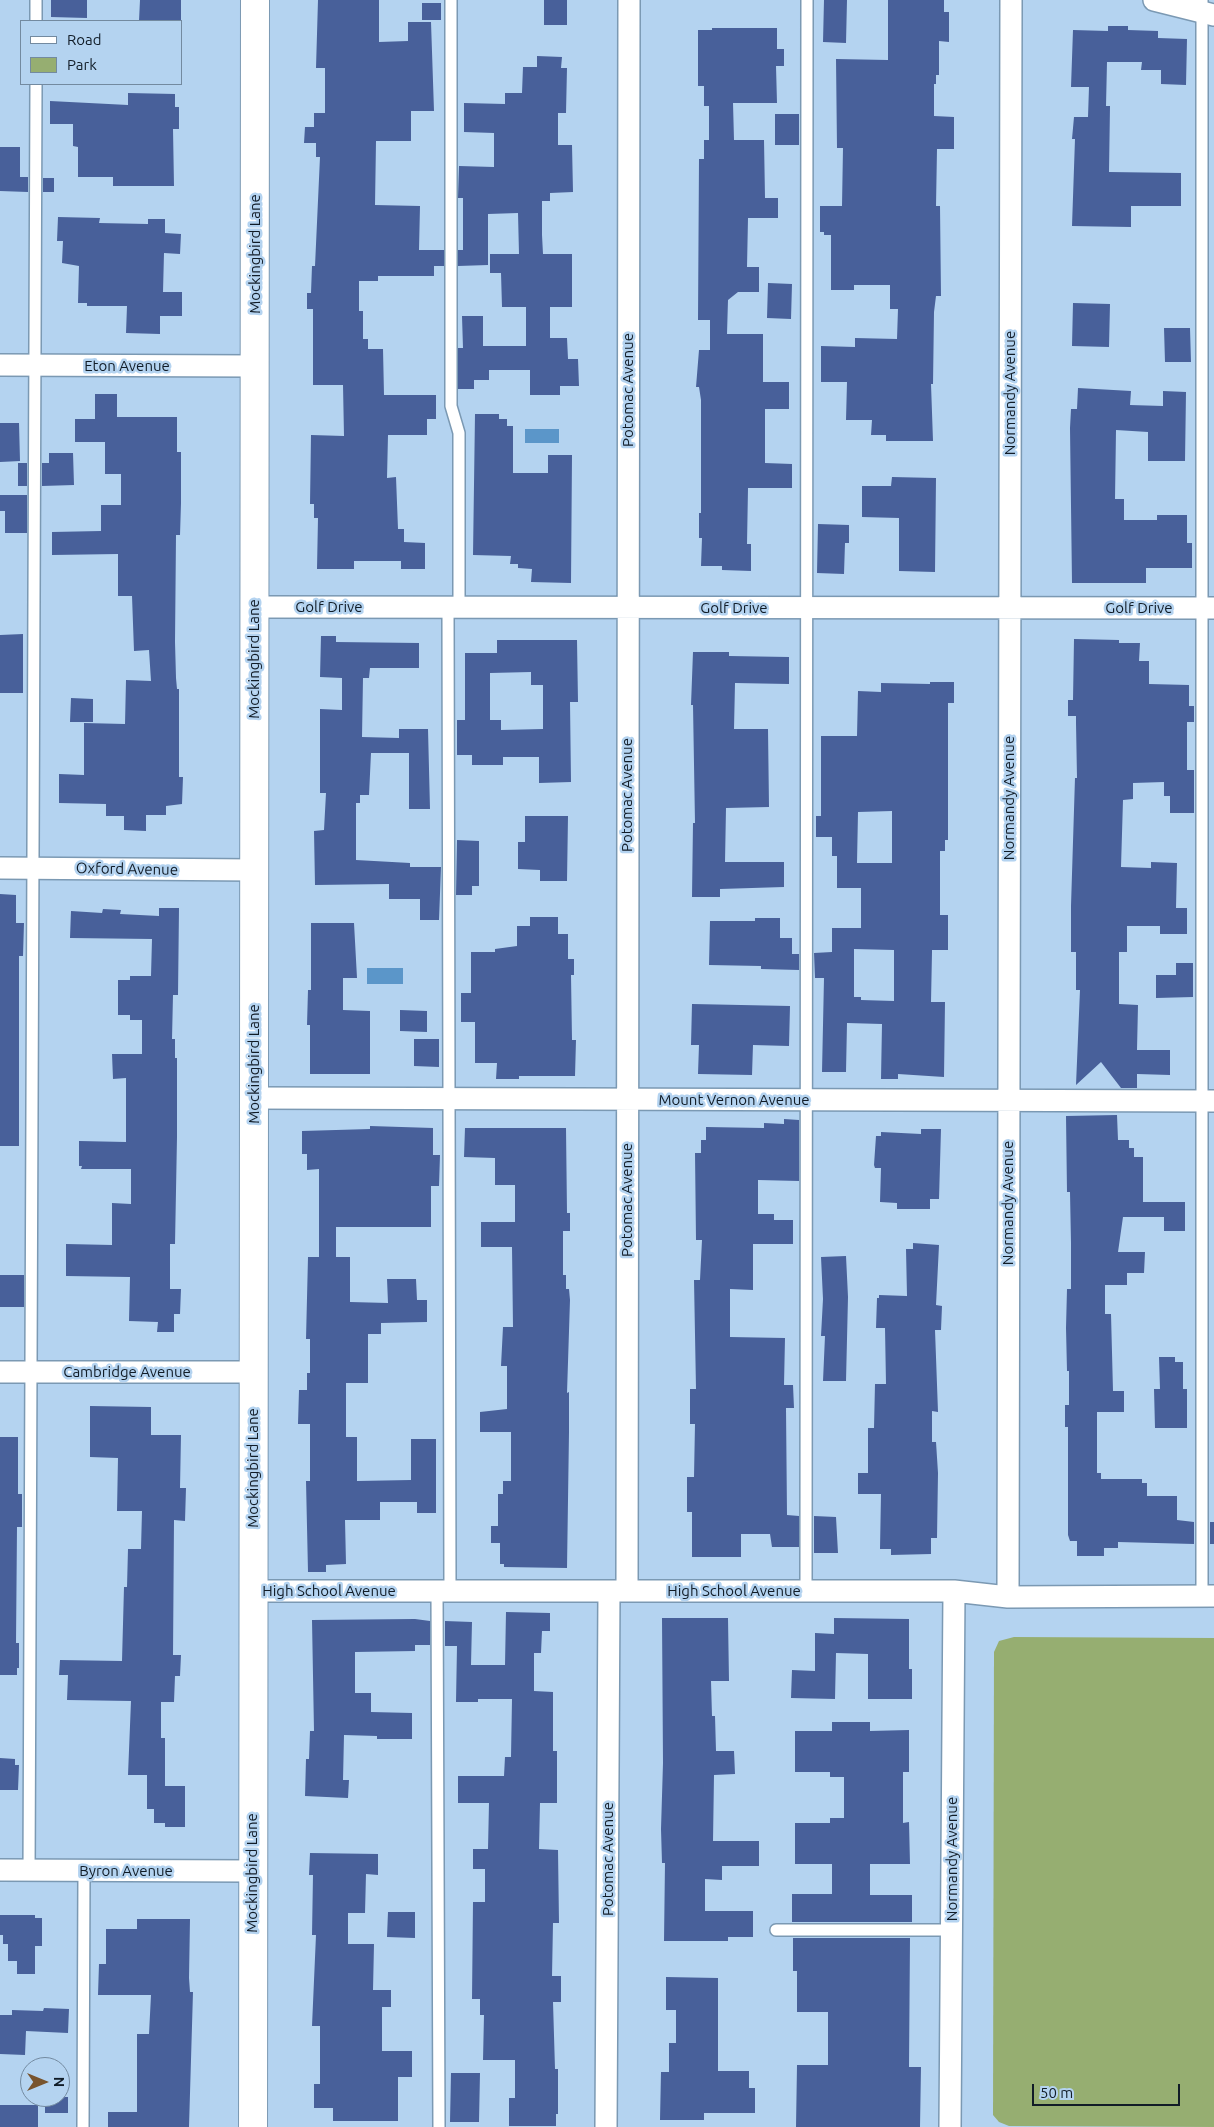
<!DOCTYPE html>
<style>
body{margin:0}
#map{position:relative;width:1214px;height:2127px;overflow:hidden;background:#b4d3f0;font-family:Ubuntu,sans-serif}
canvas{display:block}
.legend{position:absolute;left:20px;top:20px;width:162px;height:65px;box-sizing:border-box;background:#b4d3f0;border:1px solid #738aa0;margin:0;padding:6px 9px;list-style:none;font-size:15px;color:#111c27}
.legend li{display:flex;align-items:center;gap:10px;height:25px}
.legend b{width:25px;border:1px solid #738aa0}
.north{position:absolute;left:20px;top:2057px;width:50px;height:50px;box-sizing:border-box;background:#b4d3f0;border:1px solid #738aa0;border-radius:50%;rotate:90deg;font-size:14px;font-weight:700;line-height:20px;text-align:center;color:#111c27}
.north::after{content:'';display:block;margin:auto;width:18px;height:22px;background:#78542e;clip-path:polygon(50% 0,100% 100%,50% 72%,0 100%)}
.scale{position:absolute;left:1032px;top:2084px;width:148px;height:22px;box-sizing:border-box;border:2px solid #111c27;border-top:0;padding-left:6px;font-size:15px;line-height:18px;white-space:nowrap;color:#111c27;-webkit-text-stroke:4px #b4d3f0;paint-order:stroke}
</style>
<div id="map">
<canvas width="1214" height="2127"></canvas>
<ul class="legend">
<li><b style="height:6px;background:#fff"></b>Road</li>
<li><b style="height:14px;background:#96ae71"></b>Park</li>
</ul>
<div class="north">N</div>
<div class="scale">50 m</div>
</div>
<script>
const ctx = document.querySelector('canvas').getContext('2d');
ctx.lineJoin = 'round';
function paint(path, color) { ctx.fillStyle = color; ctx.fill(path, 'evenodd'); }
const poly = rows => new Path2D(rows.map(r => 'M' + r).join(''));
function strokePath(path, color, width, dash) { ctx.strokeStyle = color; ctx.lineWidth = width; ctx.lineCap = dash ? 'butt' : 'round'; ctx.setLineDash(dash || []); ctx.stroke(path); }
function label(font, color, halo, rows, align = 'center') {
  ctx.font = font + ' Ubuntu,sans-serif'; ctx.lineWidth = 5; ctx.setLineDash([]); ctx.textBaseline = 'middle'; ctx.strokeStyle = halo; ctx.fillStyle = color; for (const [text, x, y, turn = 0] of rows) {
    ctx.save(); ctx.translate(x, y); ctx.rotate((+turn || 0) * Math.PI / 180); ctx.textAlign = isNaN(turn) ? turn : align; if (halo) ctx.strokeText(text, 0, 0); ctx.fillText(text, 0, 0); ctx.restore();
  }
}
paint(poly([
 [1014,1637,1214,1638,1214,2127,1009,2126,999,2122,993,2115,994,1652,999,1641]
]), '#96ae71');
paint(poly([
 [525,429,559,429,559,443,525,443],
 [367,968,403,968,403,984,367,984]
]), '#5b96c9');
paint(poly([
 [51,0,87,0,87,18,51,17],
 [140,0,181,0,181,21,139,21],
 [318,0,379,0,379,42,408,41,408,22,431,22,434,111,411,111,411,141,376,141,375,205,420,206,419,250,444,250,444,266,434,266,434,276,378,276,378,281,359,281,359,311,363,311,363,339,368,339,368,349,383,349,384,395,436,395,436,419,427,419,427,435,388,435,387,478,396,477,398,529,404,529,404,542,425,543,425,569,401,569,401,561,354,561,354,569,317,569,318,518,314,518,314,504,310,504,311,435,344,436,343,385,313,385,313,309,307,309,307,293,311,293,312,266,315,266,320,157,316,157,316,143,304,143,305,127,314,127,314,113,325,113,325,68,316,68],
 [544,0,567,0,567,25,544,25],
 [824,0,847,0,846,43,823,42],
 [888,0,944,0,944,12,949,12,949,42,939,41,939,75,936,75,936,84,934,84,934,116,954,117,954,149,937,149,936,206,940,206,941,296,936,296,934,312,933,384,931,384,933,441,886,441,886,435,871,435,872,420,846,420,847,382,821,382,821,346,855,347,855,338,897,339,898,309,890,309,890,285,854,285,854,290,831,290,831,235,824,235,824,232,820,232,820,206,842,206,843,148,837,148,836,59,888,60],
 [422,3,441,3,441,20,422,20],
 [1108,26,1128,26,1128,30,1158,31,1158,38,1187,39,1186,85,1161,84,1161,70,1141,70,1142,62,1107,62,1106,106,1110,106,1109,172,1181,173,1181,206,1131,206,1131,227,1072,226,1075,139,1072,139,1074,117,1088,117,1089,87,1071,87,1073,30,1108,31],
 [712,28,777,28,777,49,784,49,784,66,776,66,777,103,733,103,734,140,764,140,765,198,778,198,778,218,748,218,747,267,759,267,759,292,738,292,728,300,727,334,763,334,763,382,789,382,789,409,765,409,765,463,792,464,792,488,748,488,747,544,751,544,751,571,722,570,722,566,701,566,702,538,699,538,699,513,701,513,701,400,699,387,696,387,699,350,710,350,710,320,698,320,699,159,704,159,704,140,709,140,709,106,704,106,704,86,698,86,698,30,712,30],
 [537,56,562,57,561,68,567,68,566,113,558,113,558,145,572,145,573,192,550,193,550,201,542,201,542,235,543,254,572,254,572,307,550,307,550,338,567,338,568,359,578,359,579,386,560,386,560,395,530,395,530,370,489,370,489,380,474,380,474,389,458,389,458,348,463,348,462,316,483,316,483,346,526,346,526,307,502,307,501,273,490,273,490,254,519,254,518,213,488,214,488,265,458,266,458,250,463,250,463,198,458,198,459,166,494,167,494,133,464,132,464,103,505,104,505,93,522,93,523,67,537,67],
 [128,93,175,94,175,107,179,107,179,129,173,129,174,186,113,186,113,177,78,177,78,147,73,146,73,124,50,124,50,101,128,105],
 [775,114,799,114,799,145,775,145],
 [0,147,20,147,20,177,28,177,28,192,0,191],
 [43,178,54,178,54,192,43,192],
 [58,217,100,218,99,223,148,224,148,219,165,219,165,233,181,234,180,254,164,253,163,292,182,292,182,316,160,316,160,334,126,333,127,306,87,306,87,303,78,303,79,266,62,263,63,241,57,241],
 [768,283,792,284,791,319,767,318],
 [1073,303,1110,304,1109,347,1072,346],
 [1164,328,1190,328,1191,362,1165,362],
 [1078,388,1131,391,1130,405,1163,406,1163,391,1186,392,1185,461,1148,461,1148,432,1116,430,1115,499,1124,499,1124,520,1157,520,1157,515,1187,515,1187,543,1192,543,1192,568,1146,568,1146,583,1072,583,1070,428,1071,409,1077,409],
 [95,394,117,394,117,417,177,417,177,452,181,452,181,503,180,535,176,535,175,642,176,678,177,689,179,689,179,777,183,777,182,804,166,806,166,815,146,815,146,831,124,830,124,816,106,816,106,804,59,803,59,774,84,775,84,723,125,724,126,680,151,681,149,650,134,651,132,596,118,596,118,554,52,555,52,532,101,531,101,505,121,505,121,474,105,474,105,442,75,442,75,419,95,419],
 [475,414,499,414,499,419,507,419,507,426,513,426,513,473,548,473,548,455,572,455,571,583,531,582,532,569,518,568,518,564,510,564,511,556,473,555],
 [0,423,19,423,20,461,0,462],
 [49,453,73,453,74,485,42,486,42,463,49,463],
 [18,463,27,463,27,486,18,486],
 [892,477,936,478,935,572,899,571,899,518,862,517,862,486,891,486],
 [0,495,27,495,27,533,5,533,5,511,0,511],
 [818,524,849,525,849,543,845,543,844,574,817,573],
 [23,634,23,693,0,693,0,635],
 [321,636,336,636,336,642,419,643,419,668,370,668,369,678,363,678,362,737,399,738,399,729,428,729,430,809,409,809,409,753,371,753,369,795,360,795,360,803,356,803,356,860,410,863,410,867,441,867,439,920,420,920,420,899,389,899,389,884,315,885,314,831,324,830,326,793,320,793,320,709,342,710,342,678,320,677],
 [1074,639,1119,640,1119,643,1140,643,1139,661,1149,661,1149,684,1189,685,1189,706,1194,706,1194,722,1187,722,1187,770,1194,770,1194,813,1170,813,1170,796,1164,796,1164,782,1133,783,1133,799,1123,800,1121,867,1151,868,1151,862,1177,863,1176,908,1187,908,1187,934,1160,934,1160,926,1127,926,1127,952,1119,952,1119,1004,1138,1005,1137,1050,1170,1050,1170,1075,1137,1074,1137,1088,1121,1088,1101,1062,1076,1085,1080,990,1076,990,1076,952,1071,952,1071,906,1075,778,1077,778,1076,723,1076,716,1068,716,1068,700,1073,700],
 [497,640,577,640,578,702,570,702,571,782,539,783,539,757,503,757,503,765,472,765,472,755,457,755,457,720,465,720,465,653,497,653],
 [531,672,531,685,543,685,543,729,501,730,501,720,490,720,490,673],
 [693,652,729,652,729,656,789,657,789,684,735,683,734,729,768,729,769,807,726,808,725,862,784,862,784,887,720,889,720,897,692,897,693,823,695,823,693,705,691,705],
 [930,682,954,682,954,703,948,703,948,840,945,840,945,851,940,851,940,915,948,915,948,950,932,950,932,952,931,1002,945,1002,944,1077,898,1074,898,1079,881,1079,882,1024,847,1023,846,1072,822,1072,824,978,815,978,814,953,832,952,832,928,861,928,861,888,837,888,837,856,832,856,832,837,816,837,816,816,821,816,821,736,857,736,858,691,881,692,881,683,930,684],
 [892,811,892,863,857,863,858,812],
 [854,949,894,950,894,1001,861,1000,861,997,854,997],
 [71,698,93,699,93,722,70,722],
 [525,816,568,816,567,881,540,881,540,870,518,869,518,842,525,842],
 [457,840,479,841,479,886,472,886,472,895,456,895],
 [0,894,16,895,16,923,24,923,23,956,19,956,19,1146,0,1146],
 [159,908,179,908,178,995,173,995,172,1039,175,1039,175,1058,177,1058,177,1137,175,1244,170,1244,170,1289,181,1289,180,1314,174,1314,174,1332,157,1332,158,1322,129,1321,130,1277,66,1276,66,1244,112,1245,112,1203,131,1204,131,1169,81,1169,82,1166,79,1166,79,1141,126,1142,126,1078,113,1079,112,1054,142,1054,142,1020,130,1020,130,1015,118,1015,118,980,130,980,130,976,151,976,152,939,70,938,71,911,102,913,103,909,121,910,120,914,159,916],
 [530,917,558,917,558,934,568,934,568,959,574,959,574,975,571,975,572,1040,576,1040,575,1076,519,1076,519,1079,496,1079,497,1063,475,1063,475,1022,461,1022,461,993,471,993,471,952,495,952,495,949,517,946,517,926,530,926],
 [755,918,780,918,780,938,792,938,792,954,799,954,799,970,761,969,761,966,709,965,710,921,755,921],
 [311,923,354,923,357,978,343,978,343,1010,370,1011,370,1074,310,1074,310,1025,307,1025,308,990,311,990],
 [1176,963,1193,963,1193,997,1156,998,1156,975,1176,975],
 [692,1004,790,1006,789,1046,753,1045,752,1075,698,1074,699,1045,691,1045],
 [400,1010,427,1011,427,1032,400,1031],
 [414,1039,439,1039,439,1067,414,1066],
 [1117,1115,1118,1140,1129,1140,1129,1148,1134,1148,1134,1157,1143,1157,1143,1202,1185,1202,1185,1231,1164,1231,1164,1217,1123,1217,1118,1252,1145,1252,1144,1273,1127,1273,1127,1285,1105,1285,1105,1314,1111,1314,1113,1391,1124,1391,1124,1412,1097,1412,1097,1473,1101,1473,1101,1479,1142,1479,1142,1483,1147,1483,1147,1496,1177,1496,1177,1520,1194,1522,1194,1544,1118,1542,1118,1548,1104,1548,1104,1556,1077,1556,1077,1541,1070,1541,1068,1535,1068,1427,1065,1427,1065,1405,1069,1405,1069,1371,1067,1371,1066,1328,1067,1289,1071,1289,1071,1243,1070,1192,1067,1192,1066,1116],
 [784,1119,799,1120,799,1181,758,1180,758,1214,774,1214,774,1220,793,1220,793,1244,753,1244,753,1290,730,1289,730,1337,785,1338,784,1385,793,1385,794,1408,786,1408,787,1515,799,1516,799,1547,772,1547,770,1534,741,1534,741,1557,692,1557,692,1512,687,1512,687,1477,694,1477,695,1424,690,1424,690,1389,696,1389,694,1280,700,1280,702,1240,696,1240,695,1153,701,1153,701,1140,706,1140,706,1127,764,1128,764,1123,784,1124],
 [370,1126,433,1128,433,1155,440,1155,439,1186,431,1186,431,1227,336,1227,336,1257,350,1257,350,1302,388,1303,387,1279,416,1279,417,1300,427,1300,427,1322,381,1323,381,1334,368,1334,368,1383,346,1383,346,1437,357,1437,357,1481,411,1480,411,1439,436,1439,436,1513,417,1513,417,1502,380,1502,380,1520,345,1520,346,1564,326,1565,326,1572,308,1572,306,1481,310,1481,310,1424,298,1424,299,1390,307,1390,307,1373,310,1373,310,1339,306,1339,308,1257,319,1257,319,1169,307,1170,307,1154,302,1154,302,1131,370,1129],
 [465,1128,566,1128,567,1213,570,1213,570,1231,563,1231,563,1275,566,1275,566,1289,569,1289,570,1300,567,1393,569,1392,569,1432,567,1568,504,1567,504,1564,500,1564,500,1543,491,1543,491,1526,498,1526,498,1494,503,1494,503,1481,511,1481,511,1432,480,1432,480,1412,507,1409,507,1366,501,1366,503,1327,513,1327,512,1247,481,1247,481,1222,515,1222,515,1185,495,1185,495,1158,464,1157],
 [921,1129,941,1129,939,1199,930,1199,930,1209,897,1209,897,1203,880,1202,881,1168,875,1168,874,1165,876,1136,881,1136,881,1132,921,1134],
 [913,1243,939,1245,936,1305,942,1306,941,1330,935,1330,938,1412,932,1411,932,1442,936,1442,938,1473,937,1538,931,1538,931,1554,891,1555,891,1549,880,1549,881,1494,858,1494,858,1473,868,1473,868,1428,874,1428,875,1384,886,1384,885,1328,876,1328,877,1298,879,1298,879,1295,907,1296,906,1249,913,1249],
 [846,1256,848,1297,846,1381,823,1381,825,1336,821,1336,823,1299,821,1257],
 [0,1275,24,1275,24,1307,0,1307],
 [1159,1357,1175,1357,1175,1362,1183,1362,1183,1389,1187,1389,1187,1428,1155,1428,1154,1389,1160,1389],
 [90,1406,151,1407,151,1435,181,1435,180,1488,186,1488,185,1521,174,1520,173,1655,181,1655,180,1676,175,1676,174,1702,161,1702,161,1738,165,1738,165,1786,185,1786,185,1827,165,1827,165,1823,154,1823,154,1809,147,1809,147,1775,128,1775,131,1701,67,1700,68,1675,59,1675,60,1660,122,1661,124,1587,127,1587,128,1549,141,1549,142,1511,117,1511,118,1458,90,1457],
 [0,1437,18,1437,18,1494,22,1494,22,1527,17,1527,16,1643,19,1643,19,1668,17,1668,17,1675,0,1675],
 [814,1516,836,1517,838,1553,814,1553],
 [1210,1522,1214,1522,1214,1544,1210,1544],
 [506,1612,550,1613,550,1631,542,1631,541,1653,534,1653,534,1691,553,1692,553,1751,557,1751,557,1803,540,1803,539,1849,558,1850,559,1923,553,1923,552,1976,561,1976,561,2002,553,2002,555,2069,558,2069,558,2114,556,2114,556,2126,509,2126,509,2098,515,2098,515,2060,483,2060,484,2015,480,2015,480,1999,472,1999,473,1902,485,1902,485,1869,473,1869,473,1849,488,1849,489,1803,458,1803,458,1776,504,1776,505,1757,511,1757,512,1699,478,1699,478,1702,456,1702,457,1646,445,1646,445,1621,472,1622,471,1665,505,1665],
 [662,1618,728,1618,729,1681,711,1681,712,1716,715,1716,716,1751,734,1751,735,1774,714,1775,713,1841,759,1841,759,1866,722,1866,722,1880,705,1879,705,1911,753,1911,753,1937,728,1937,728,1941,664,1941,665,1863,662,1863,661,1829,663,1763],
 [834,1618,909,1619,909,1669,912,1669,912,1699,868,1699,868,1654,836,1653,835,1699,791,1698,792,1670,815,1671,815,1633,834,1634],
 [415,1619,430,1621,430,1645,415,1645,415,1651,355,1652,355,1693,371,1693,371,1712,412,1713,412,1739,377,1739,377,1736,344,1735,343,1780,349,1780,348,1798,305,1796,306,1759,309,1759,310,1731,314,1731,312,1620],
 [832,1722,870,1722,870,1731,909,1730,909,1772,903,1772,903,1823,909,1822,910,1864,870,1864,870,1895,912,1895,912,1922,792,1922,792,1894,832,1894,832,1864,795,1864,795,1823,830,1823,830,1818,844,1818,844,1777,830,1777,830,1772,795,1772,795,1731,832,1731],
 [0,1758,15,1759,15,1765,19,1765,18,1790,0,1790],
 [310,1853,378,1854,378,1875,366,1874,365,1913,348,1913,348,1944,374,1944,373,1990,391,1990,391,2007,382,2007,382,2051,412,2051,412,2077,398,2077,398,2121,333,2121,333,2108,314,2108,314,2084,320,2084,320,2026,312,2026,316,1935,312,1935,313,1875,309,1875],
 [388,1912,415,1912,415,1938,387,1937],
 [0,1915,35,1915,35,1918,42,1918,42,1946,35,1946,35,1974,17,1974,17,1961,8,1961,8,1944,3,1944,3,1935,0,1935],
 [137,1919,190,1919,189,1978,190,1992,193,1992,189,2127,108,2127,108,2112,137,2112,137,2034,149,2034,151,1995,98,1995,99,1964,106,1964,106,1929,137,1929],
 [793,1938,910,1938,909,2067,921,2067,920,2127,796,2127,797,2065,828,2065,828,2012,797,2012,797,1971,793,1971],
 [666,1977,718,1978,718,2071,749,2071,749,2088,755,2088,755,2113,704,2113,704,2120,660,2120,661,2072,669,2072,669,2043,676,2043,676,2010,666,2010],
 [44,2008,69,2009,68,2033,26,2031,25,2055,0,2054,0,2015,12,2015,12,2010,43,2011],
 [451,2073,480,2073,479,2122,450,2122],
 [45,2097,68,2097,68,2113,45,2113],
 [0,2105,38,2105,38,2127,0,2127]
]), '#48609a');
const service = poly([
 [36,0,36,21],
 [451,0,451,406,459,433,459,608],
 [448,608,450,1591],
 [437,1591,439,2127],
 [806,1591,807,0],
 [1202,1596,1202,0],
 [29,1870,36,84],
 [776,1930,952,1930],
 [83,2127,84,1871]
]);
const minor = poly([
 [1154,0,1214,15],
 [0,365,255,366],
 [255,607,1214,608],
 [0,868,254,870],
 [255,1098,1214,1101],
 [0,1372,253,1372],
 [253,1591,954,1591,1008,1597,1214,1596],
 [627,1591,629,0],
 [1008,1597,1011,0],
 [0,1870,252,1871],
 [606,2127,609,1591],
 [950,2127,954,1591]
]);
const secondary = poly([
 [253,2127,255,0]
]);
strokePath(service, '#7b99b3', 14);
strokePath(minor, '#7b99b3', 24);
strokePath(secondary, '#7b99b3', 30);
strokePath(service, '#fff', 11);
strokePath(minor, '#fff', 21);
strokePath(secondary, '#fff', 28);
label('15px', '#111c27', '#b4d3f0', [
 ["Mockingbird Lane",255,254,-90],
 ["Eton Avenue",127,366],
 ["Potomac Avenue",628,390,-90],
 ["Normandy Avenue",1010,393,-90],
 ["Golf Drive",329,607],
 ["Golf Drive",734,608],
 ["Golf Drive",1139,608],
 ["Mockingbird Lane",254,659,-90],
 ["Potomac Avenue",627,795,-90],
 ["Normandy Avenue",1009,798,-90],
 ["Oxford Avenue",127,869,1],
 ["Mockingbird Lane",254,1064,-90],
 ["Mount Vernon Avenue",734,1100],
 ["Potomac Avenue",627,1200,-90],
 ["Normandy Avenue",1008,1203,-90],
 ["Cambridge Avenue",127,1372],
 ["Mockingbird Lane",253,1468,-90],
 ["High School Avenue",329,1591],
 ["High School Avenue",734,1591],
 ["Potomac Avenue",608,1859,-90],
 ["Normandy Avenue",952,1859,-90],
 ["Byron Avenue",126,1871],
 ["Mockingbird Lane",252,1873,-90]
]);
</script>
